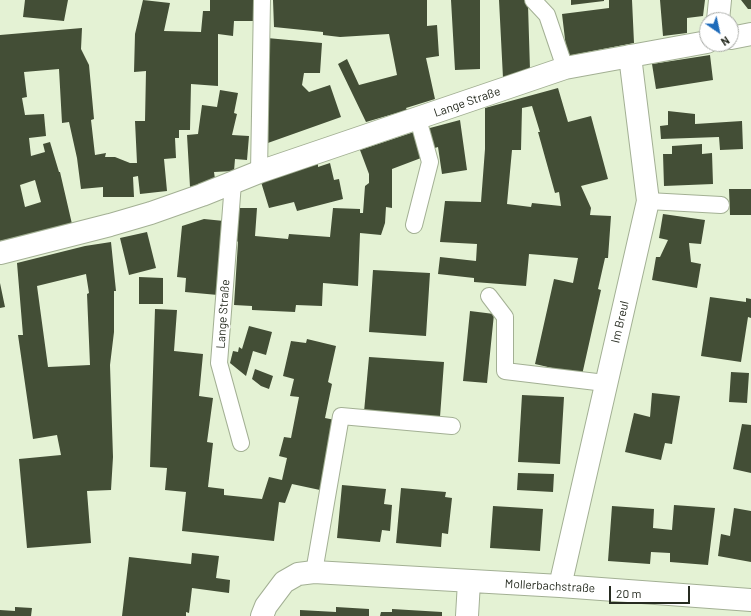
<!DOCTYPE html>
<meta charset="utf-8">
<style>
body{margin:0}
#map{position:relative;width:751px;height:616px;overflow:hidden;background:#e4f2d4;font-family:Barlow,sans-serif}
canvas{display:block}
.north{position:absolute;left:699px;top:12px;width:40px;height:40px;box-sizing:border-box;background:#fff;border:1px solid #a8aaa6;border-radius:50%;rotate:146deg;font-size:11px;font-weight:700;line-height:16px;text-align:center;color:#262b20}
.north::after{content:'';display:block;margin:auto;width:14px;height:18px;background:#1e6bba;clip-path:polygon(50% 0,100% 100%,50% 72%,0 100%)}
.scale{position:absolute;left:609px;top:586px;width:81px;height:18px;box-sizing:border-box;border:2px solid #262b20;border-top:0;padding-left:5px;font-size:12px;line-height:14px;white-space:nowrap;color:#262b20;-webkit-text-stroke:3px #fff;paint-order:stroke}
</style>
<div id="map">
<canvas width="751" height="616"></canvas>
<div class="north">N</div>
<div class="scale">20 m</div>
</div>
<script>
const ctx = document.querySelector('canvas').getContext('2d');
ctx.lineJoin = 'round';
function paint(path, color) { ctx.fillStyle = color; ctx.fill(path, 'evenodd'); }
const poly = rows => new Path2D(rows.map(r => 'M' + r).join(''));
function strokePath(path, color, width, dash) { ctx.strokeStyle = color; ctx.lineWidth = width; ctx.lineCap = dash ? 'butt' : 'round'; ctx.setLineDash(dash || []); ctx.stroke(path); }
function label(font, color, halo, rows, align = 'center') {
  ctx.font = font + ' Barlow,sans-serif'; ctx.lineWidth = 4; ctx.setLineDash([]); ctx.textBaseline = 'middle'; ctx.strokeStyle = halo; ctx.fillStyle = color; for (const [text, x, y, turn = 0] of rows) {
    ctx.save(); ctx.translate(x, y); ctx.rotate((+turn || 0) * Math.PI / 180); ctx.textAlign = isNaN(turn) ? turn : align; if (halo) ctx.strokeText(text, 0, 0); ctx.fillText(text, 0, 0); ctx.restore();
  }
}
paint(poly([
 [25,0,68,0,64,21,23,17],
 [143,0,170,3,164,31,201,32,203,11,210,11,210,0,255,0,255,21,234,21,233,36,218,34,218,86,191,84,190,130,179,130,179,138,175,138,176,158,164,159,167,191,140,194,138,176,133,177,134,197,103,197,103,187,81,189,77,158,69,122,62,123,59,69,24,72,27,97,22,98,25,115,44,114,46,136,29,138,31,156,45,152,43,144,50,142,59,172,60,172,72,224,0,241,0,35,82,28,81,49,89,65,94,119,91,120,95,155,106,153,105,157,115,157,130,163,137,163,135,121,145,121,146,71,134,72,135,34],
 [35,180,41,202,25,207,20,185],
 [273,0,427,0,427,26,437,25,439,56,426,58,435,99,406,108,407,110,366,122,338,64,347,59,359,85,397,75,389,34,340,37,323,35,323,32,274,27],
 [451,0,480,0,480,69,455,70],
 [499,0,526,0,528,5,530,70,503,78],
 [571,0,604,0,604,1,571,5],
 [609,0,632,0,634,43,567,56,562,14,609,8],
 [660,0,705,0,703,16,687,18,687,33,663,36],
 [741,0,751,0,751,9,748,9],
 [267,38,322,43,320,73,304,73,302,85,309,92,330,85,341,117,265,144],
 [710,55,713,80,656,89,652,64],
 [558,88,568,122,591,116,608,179,581,186,591,208,590,215,611,216,608,258,605,258,598,289,601,290,582,375,535,364,554,279,573,283,578,258,529,254,526,286,474,282,474,278,438,274,440,257,476,261,477,244,440,242,445,201,481,202,485,149,485,108],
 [532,106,540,132,538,132,555,193,559,192,561,206,532,203,531,207,507,204,512,150,521,150,522,108],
 [220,90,238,93,234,113,237,114,232,135,249,136,247,160,235,159,234,171,214,172,215,179,190,187,187,135,198,134,202,105,217,107],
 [668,111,695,114,695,124,742,121,743,149,720,150,719,137,661,139,660,126,668,125],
 [460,120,467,170,442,174,438,147,419,153,421,158,392,169,392,208,386,207,385,223,381,235,360,233,358,286,323,283,322,306,296,305,295,312,252,310,252,306,234,305,238,242,236,240,239,208,257,208,255,236,288,239,289,234,330,237,333,208,360,209,360,213,363,213,365,186,369,183,369,174,360,150,411,133],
 [702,144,702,154,712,153,713,184,664,186,663,154,672,154,672,146],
 [330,163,334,180,339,179,343,199,297,211,294,202,269,208,261,182,318,164,318,167],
 [729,189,751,189,751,215,730,215],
 [663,214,705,220,701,244,689,243,691,262,701,264,697,288,652,280,656,257,660,257,668,240,659,238],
 [204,219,224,221,218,295,185,292,186,278,177,277,182,226],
 [147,232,156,268,129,275,120,238],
 [111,242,116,291,114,291,114,332,110,365,113,457,111,490,87,491,91,543,27,548,19,459,61,455,57,435,33,439,18,335,23,335,17,263,85,246],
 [86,274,89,293,87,294,90,365,48,367,37,286],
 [373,270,430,273,426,336,369,332],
 [139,277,163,278,163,304,139,304],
 [0,283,5,307,0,308],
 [710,297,746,302,746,298,751,299,751,318,748,317,741,362,701,356],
 [155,309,177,310,174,351,203,354,199,396,213,398,207,442,213,443,208,487,224,489,224,495,262,499,269,477,282,480,287,458,279,456,284,437,291,438,299,397,290,396,294,379,283,376,291,341,306,343,307,339,336,346,328,382,332,384,325,418,335,420,320,490,292,484,285,503,279,502,274,541,182,531,186,492,165,490,167,468,150,467],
 [470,311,494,314,487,383,463,381],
 [249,326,272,332,266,355,253,351,246,376,230,363,233,351,238,352,239,347,242,349],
 [369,357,444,362,440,417,364,412],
 [255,369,273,376,269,389,261,386,252,379],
 [731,372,749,373,747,403,729,402],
 [652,393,680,396,672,444,665,443,661,460,625,452,634,413,650,417],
 [522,395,564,397,560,464,518,462],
 [742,424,751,425,751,473,733,469],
 [518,473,554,474,553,492,517,490],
 [342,485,386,489,384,504,392,505,390,531,382,530,380,542,337,538],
 [401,488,446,492,445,497,452,498,448,534,442,533,441,547,396,543],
 [674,505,715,508,708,565,670,562,670,553,651,552,650,564,608,561,612,506,654,509,653,528,672,530],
 [493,506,543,509,540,551,490,548],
 [734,508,751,511,751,562,718,556,721,534,730,536],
 [192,553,219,556,216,578,230,580,229,593,192,588,189,613,186,612,186,616,122,616,129,557,191,564],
 [15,607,32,608,31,616,0,616,0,610,15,611],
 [336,607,369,609,369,616,300,616,300,610,336,612],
 [392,609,442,612,442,616,380,616,381,612,392,612]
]), '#434e36');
const service = poly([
 [533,0,547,15,565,68],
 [259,172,262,0],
 [233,183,219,363,241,443],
 [648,201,721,205],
 [414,225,430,162,418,119],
 [489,296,505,317,505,371,605,383],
 [314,572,341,416,452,426]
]);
const minor = poly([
 [718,20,720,0],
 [731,38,751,34],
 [0,253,110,225,151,213,202,195,259,172,565,68,707,42],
 [560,586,648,201,630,56],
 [262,616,266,606,284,582,298,574,314,572,560,586,751,600],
 [467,616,469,582]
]);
strokePath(service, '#a3b094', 18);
strokePath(minor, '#a3b094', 24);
strokePath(service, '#fff', 16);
strokePath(minor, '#fff', 22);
label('12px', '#262b20', '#fff', [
 ["Lange Straße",467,102,-19],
 ["Lange Straße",223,314,-86],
 ["Im Breul",620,322,-77],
 ["Mollerbachstraße",550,586,3]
]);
</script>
